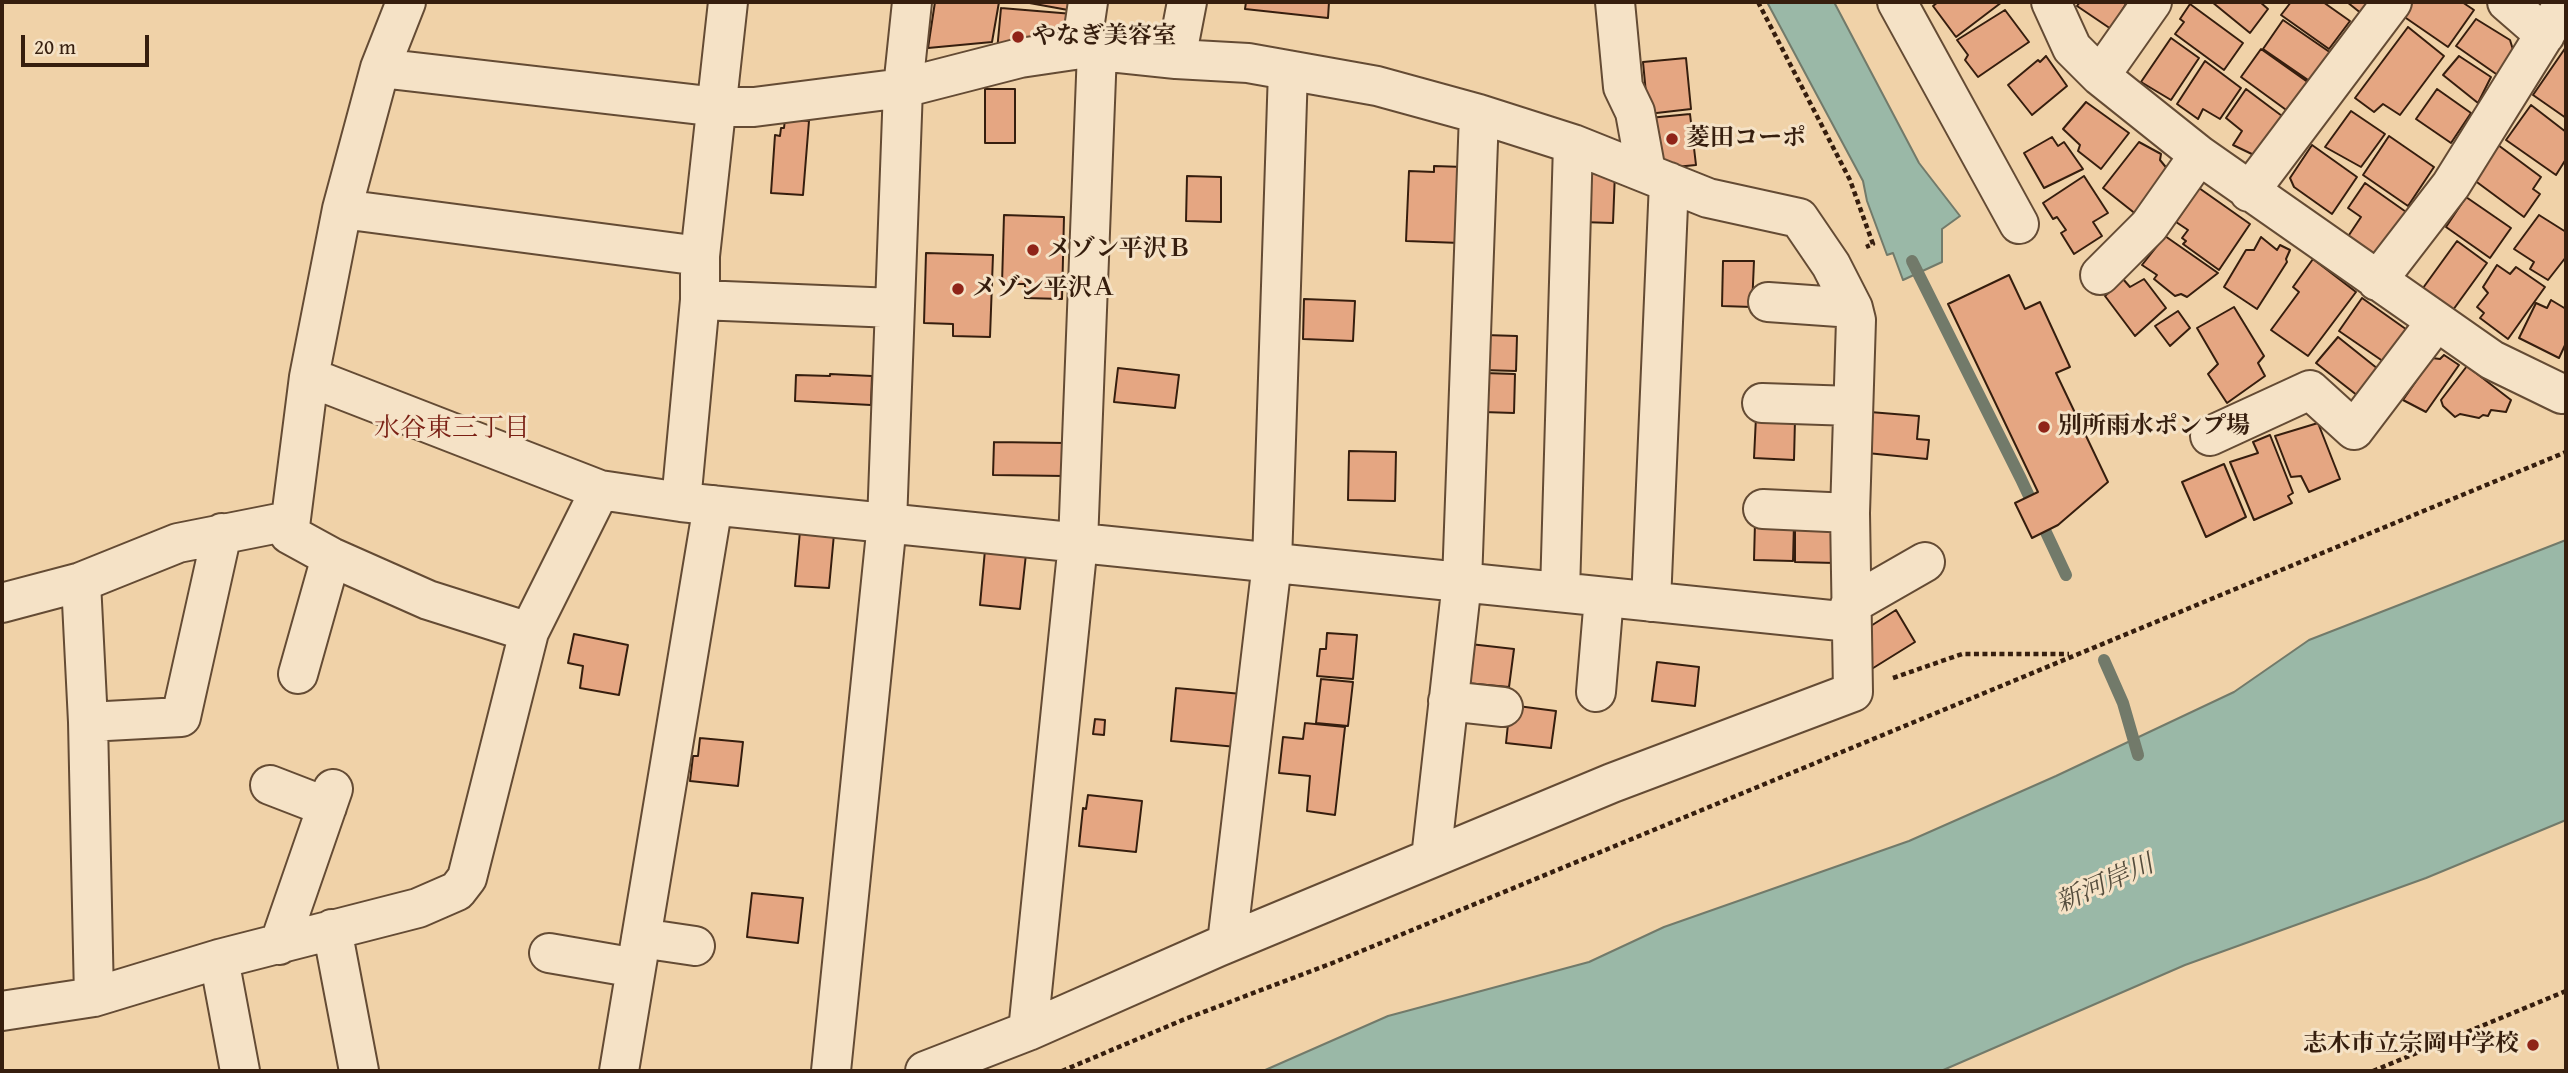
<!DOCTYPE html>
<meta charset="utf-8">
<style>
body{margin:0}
#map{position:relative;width:2568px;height:1073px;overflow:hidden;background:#f0d2a8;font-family:"Gentium Book Plus",serif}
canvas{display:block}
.frame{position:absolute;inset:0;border:4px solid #361e0e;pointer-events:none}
.scale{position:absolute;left:21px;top:35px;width:128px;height:32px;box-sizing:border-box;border:4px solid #361e0e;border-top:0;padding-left:9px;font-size:21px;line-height:24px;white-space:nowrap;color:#361e0e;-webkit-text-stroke:5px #f5e2c6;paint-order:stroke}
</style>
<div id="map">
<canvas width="2568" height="1073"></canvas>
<div class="frame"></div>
<div class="scale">20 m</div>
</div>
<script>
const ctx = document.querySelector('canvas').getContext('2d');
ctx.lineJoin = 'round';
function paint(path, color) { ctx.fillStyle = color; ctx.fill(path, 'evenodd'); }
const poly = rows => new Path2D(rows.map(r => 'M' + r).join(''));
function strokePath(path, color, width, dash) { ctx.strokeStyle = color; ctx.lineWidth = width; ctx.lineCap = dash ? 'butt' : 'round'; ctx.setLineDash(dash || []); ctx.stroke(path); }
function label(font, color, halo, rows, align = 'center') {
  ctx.font = font + ' "Gentium Book Plus","Noto Serif JP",serif'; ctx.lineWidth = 6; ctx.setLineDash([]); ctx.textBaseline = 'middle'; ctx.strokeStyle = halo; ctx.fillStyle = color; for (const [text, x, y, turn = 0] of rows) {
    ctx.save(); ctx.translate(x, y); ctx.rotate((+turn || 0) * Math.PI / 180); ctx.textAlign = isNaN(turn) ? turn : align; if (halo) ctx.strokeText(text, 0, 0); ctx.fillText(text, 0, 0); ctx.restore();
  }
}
const water = poly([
 [1767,2,1834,2,1919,163,1960,216,1942,229,1942,262,1903,280,1893,253,1887,255,1867,201,1863,181,1767,2],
 [2566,540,2566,820,2426,878,2185,965,1941,1071,1263,1071,1388,1016,1589,962,1664,927,1909,841,2056,776,2234,692,2309,640,2566,540]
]);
paint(water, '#9ab8a7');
strokePath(water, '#727a6a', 2);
strokePath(poly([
 [1912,261,2021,479,2066,575],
 [2104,660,2123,703,2138,755]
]), '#727a6a', 12);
const building = poly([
 [935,2,999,2,992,42,928,48,935,2],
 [1024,2,1069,2,1068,10,1024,2],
 [1246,2,1329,2,1328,18,1245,9,1246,2],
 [1938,2,2002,2,1956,37,1933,6,1938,2],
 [2080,2,2127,2,2111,29,2077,6,2080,2],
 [2212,2,2260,2,2268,9,2250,33,2212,2],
 [2291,2,2323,2,2350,21,2329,49,2281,15,2291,2],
 [2347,2,2371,2,2362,14,2347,2],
 [2413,2,2462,2,2474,10,2448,47,2403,16,2413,2],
 [2190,4,2243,43,2224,70,2175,34,2184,22,2180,19,2190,4],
 [1001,8,1073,14,1072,30,997,51,1001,8],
 [2005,10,2029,42,1978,77,1965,60,1968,55,1957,40,2005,10],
 [2476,19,2510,40,2514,53,2499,76,2456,46,2476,19],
 [2283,20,2331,53,2311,82,2263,49,2283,20],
 [2408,27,2444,56,2400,115,2383,104,2374,112,2355,98,2408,27],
 [2171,38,2199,58,2171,100,2141,82,2171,38],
 [2566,47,2566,118,2533,95,2566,47],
 [2261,49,2309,83,2289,112,2241,77,2261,49],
 [2046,56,2067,86,2032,115,2008,85,2038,60,2040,62,2046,56],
 [2459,56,2491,77,2478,103,2443,75,2459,56],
 [1686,58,1691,109,1648,114,1643,62,1686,58],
 [2205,61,2241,88,2220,119,2203,109,2198,119,2177,104,2205,61],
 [985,89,1015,89,1015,143,985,143,985,89],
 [2246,89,2282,116,2256,156,2233,145,2242,131,2226,118,2246,89],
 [2437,89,2471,113,2451,143,2416,119,2437,89],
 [2086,102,2129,133,2101,169,2078,151,2080,145,2063,129,2086,102],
 [2531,105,2566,132,2566,159,2556,175,2506,140,2531,105],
 [2351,111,2385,134,2361,167,2325,147,2351,111],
 [1690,114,1696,165,1665,168,1649,118,1690,114],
 [785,119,809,121,803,195,771,193,775,135,780,136,781,128,784,128,785,119],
 [2389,136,2434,167,2408,206,2363,175,2389,136],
 [2052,137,2058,146,2064,142,2083,169,2044,188,2024,153,2052,137],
 [2139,142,2161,154,2160,160,2169,171,2137,215,2103,188,2139,142],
 [2494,142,2541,177,2533,189,2540,194,2524,217,2470,177,2494,142],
 [2312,145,2357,177,2332,214,2294,187,2290,178,2312,145],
 [1434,166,1464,167,1460,243,1406,241,1409,171,1434,172,1434,166],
 [1584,171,1615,172,1613,223,1581,222,1584,171],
 [1187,176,1221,177,1221,222,1186,221,1187,176],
 [2084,176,2108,213,2093,222,2102,236,2074,254,2061,233,2066,230,2057,217,2053,219,2043,203,2084,176],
 [2365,183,2409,214,2373,256,2347,238,2361,217,2348,208,2365,183],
 [2199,188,2250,224,2219,270,2183,244,2186,241,2182,238,2188,230,2176,222,2199,188],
 [2466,197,2511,228,2490,258,2446,227,2466,197],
 [1004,215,1064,217,1062,299,1025,298,1025,284,1002,284,1004,215],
 [2539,215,2566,232,2566,257,2548,280,2530,269,2534,262,2514,249,2539,215],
 [2165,236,2218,273,2187,297,2181,294,2175,296,2154,279,2157,275,2142,265,2165,236],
 [2261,237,2277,250,2280,245,2290,250,2286,259,2287,262,2257,309,2224,287,2246,250,2254,250,2261,237],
 [2457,241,2487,263,2453,310,2423,288,2457,241],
 [926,253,993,255,990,337,953,336,953,324,924,323,926,253],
 [2313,259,2356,292,2308,356,2271,330,2299,292,2293,287,2313,259],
 [1723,261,1754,261,1752,307,1722,306,1723,261],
 [2497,265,2510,274,2516,267,2545,287,2508,339,2480,318,2484,313,2477,307,2488,293,2483,287,2497,265],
 [2009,275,2025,309,2040,302,2070,367,2056,373,2108,482,2058,525,2032,538,2015,503,2038,492,1948,304,2009,275],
 [2123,279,2130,287,2144,279,2166,308,2135,336,2105,296,2123,279],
 [2362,298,2410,332,2387,364,2339,331,2362,298],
 [1304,299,1355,301,1353,341,1303,339,1304,299],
 [2551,300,2566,309,2566,343,2559,358,2519,338,2536,303,2547,308,2551,300],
 [2234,307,2264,356,2258,363,2265,376,2227,403,2208,374,2218,364,2197,328,2234,307],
 [2178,311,2190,328,2170,346,2155,326,2178,311],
 [1485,335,1517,336,1516,371,1483,370,1485,335],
 [2338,337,2378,369,2358,396,2316,363,2338,337],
 [2444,355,2459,365,2426,412,2403,400,2432,358,2440,359,2444,355],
 [2467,366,2511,400,2506,412,2491,410,2488,416,2483,415,2479,418,2460,414,2455,417,2443,406,2441,400,2467,366],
 [1118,368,1179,375,1175,408,1114,402,1118,368],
 [1484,373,1515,374,1514,413,1483,412,1484,373],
 [830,374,872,376,871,405,795,401,796,375,830,376,830,374],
 [1870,412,1919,416,1917,439,1929,440,1927,459,1867,453,1870,412],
 [1756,417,1795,419,1794,460,1754,458,1756,417],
 [2318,423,2340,479,2309,492,2301,476,2291,477,2275,436,2318,423],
 [2270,435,2293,493,2288,496,2292,503,2254,520,2230,462,2258,453,2253,442,2270,435],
 [994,442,1066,443,1065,476,993,475,994,442],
 [1349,451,1396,452,1395,501,1348,500,1349,451],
 [2224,464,2246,517,2206,537,2182,482,2224,464],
 [1755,522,1794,523,1793,561,1754,560,1755,522],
 [1795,524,1836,525,1835,563,1795,562,1795,524],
 [800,531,834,534,829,588,795,586,800,531],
 [985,550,1026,554,1020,609,980,605,985,550],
 [1896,610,1915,642,1870,670,1866,629,1896,610],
 [1327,633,1357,635,1353,679,1317,676,1320,649,1326,649,1327,633],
 [574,634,628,645,619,695,580,688,583,666,568,663,574,634],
 [1470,644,1514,649,1509,687,1466,683,1470,644],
 [1657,662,1699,667,1695,706,1652,701,1657,662],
 [1321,679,1353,682,1348,726,1316,723,1321,679],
 [1176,688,1242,694,1237,747,1171,741,1176,688],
 [1510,705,1556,711,1551,748,1506,743,1510,705],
 [1095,719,1105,720,1104,735,1093,734,1095,719],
 [1305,723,1345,727,1335,815,1307,811,1310,776,1279,773,1283,737,1303,739,1305,723],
 [700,738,743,742,738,786,690,781,693,756,698,756,700,738],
 [1088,795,1142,801,1136,852,1079,846,1083,808,1086,809,1088,795],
 [752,893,803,898,798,943,747,937,752,893]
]);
paint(building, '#e5a682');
strokePath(building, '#361e0e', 2);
const minor = poly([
 [406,2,380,68,342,209,309,377,289,534,331,557,428,600,529,632],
 [1615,2,1623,87,1635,112,1646,172],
 [1897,2,2019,224],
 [2051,2,2072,48,2100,76,2199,155,2492,360,2562,394],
 [2507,2,2545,35],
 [1081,49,1088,2],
 [1176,59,1187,2],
 [380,68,718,107,754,107,903,88,1020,58,1081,49,1176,59,1248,63,1377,86,1479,114,1573,144,1708,198,1799,218,1831,265,1853,308,1856,320,1850,513,1853,692,1612,783,1218,947,1028,1031,925,1071],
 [2100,76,2152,2],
 [2249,192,2392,2],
 [342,209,700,256],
 [2100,275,2149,226,2199,155],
 [2377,281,2451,185,2565,2],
 [700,300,894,308],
 [1768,302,1853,308],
 [309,377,600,490,681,502,1850,622],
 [1762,403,1853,406],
 [2210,436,2310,390,2354,430,2436,322],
 [681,502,700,300,700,256,728,2],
 [1763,509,1850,513],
 [81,582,88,722,94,997],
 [1560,592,1573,144],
 [1651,602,1669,182],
 [2,603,81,582,178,543,289,521],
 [1850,605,1925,562],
 [298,674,331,557],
 [1596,692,1604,597],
 [1448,701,1503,707],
 [88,722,181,717,222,533],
 [270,785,327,807],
 [1431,858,1462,582,1479,114],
 [332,929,359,1071],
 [641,938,695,946],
 [1227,943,1272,563,1288,70],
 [279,945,333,789],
 [549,953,636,968],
 [219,959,240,1071],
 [2,1011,94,997,219,959,418,908,457,891,467,878,529,632,600,490],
 [1028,1031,1078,543,1097,51],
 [619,1071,713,505],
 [831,1071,887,523,903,88,912,2]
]);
strokePath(minor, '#644b34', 42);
strokePath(poly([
 [1758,2,1850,180,1873,244,1866,247],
 [1893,678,1962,654,2069,654],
 [1062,1071,1185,1019,1335,962,2566,452],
 [2373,1071,2566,991]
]), '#361e0e', 4.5, [5, 3.5]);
strokePath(minor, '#f5e2c6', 38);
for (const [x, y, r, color] of [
 [1018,37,7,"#8f2418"],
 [1672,139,7,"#8f2418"],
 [1033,250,7,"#8f2418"],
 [958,289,7,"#8f2418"],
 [2044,427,7,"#8f2418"],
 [2533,1045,7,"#8f2418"]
]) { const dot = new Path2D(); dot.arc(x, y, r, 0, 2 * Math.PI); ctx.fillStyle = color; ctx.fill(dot); strokePath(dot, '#f5e2c6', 2.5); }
label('bold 24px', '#361e0e', '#f5e2c6', [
 ["やなぎ美容室",1032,37],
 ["菱田コーポ",1686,139],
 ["メゾン平沢Ｂ",1047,250],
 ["メゾン平沢Ａ",972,289],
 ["別所雨水ポンプ場",2058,427],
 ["志木市立宗岡中学校",2519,1045,"right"]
], 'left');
label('26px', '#7a1f14', '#f5e2c6', [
 ["水谷東三丁目",452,429]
]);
label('italic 26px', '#544c3c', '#f5e2c6', [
 ["新河岸川",2105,885,-24]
]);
</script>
